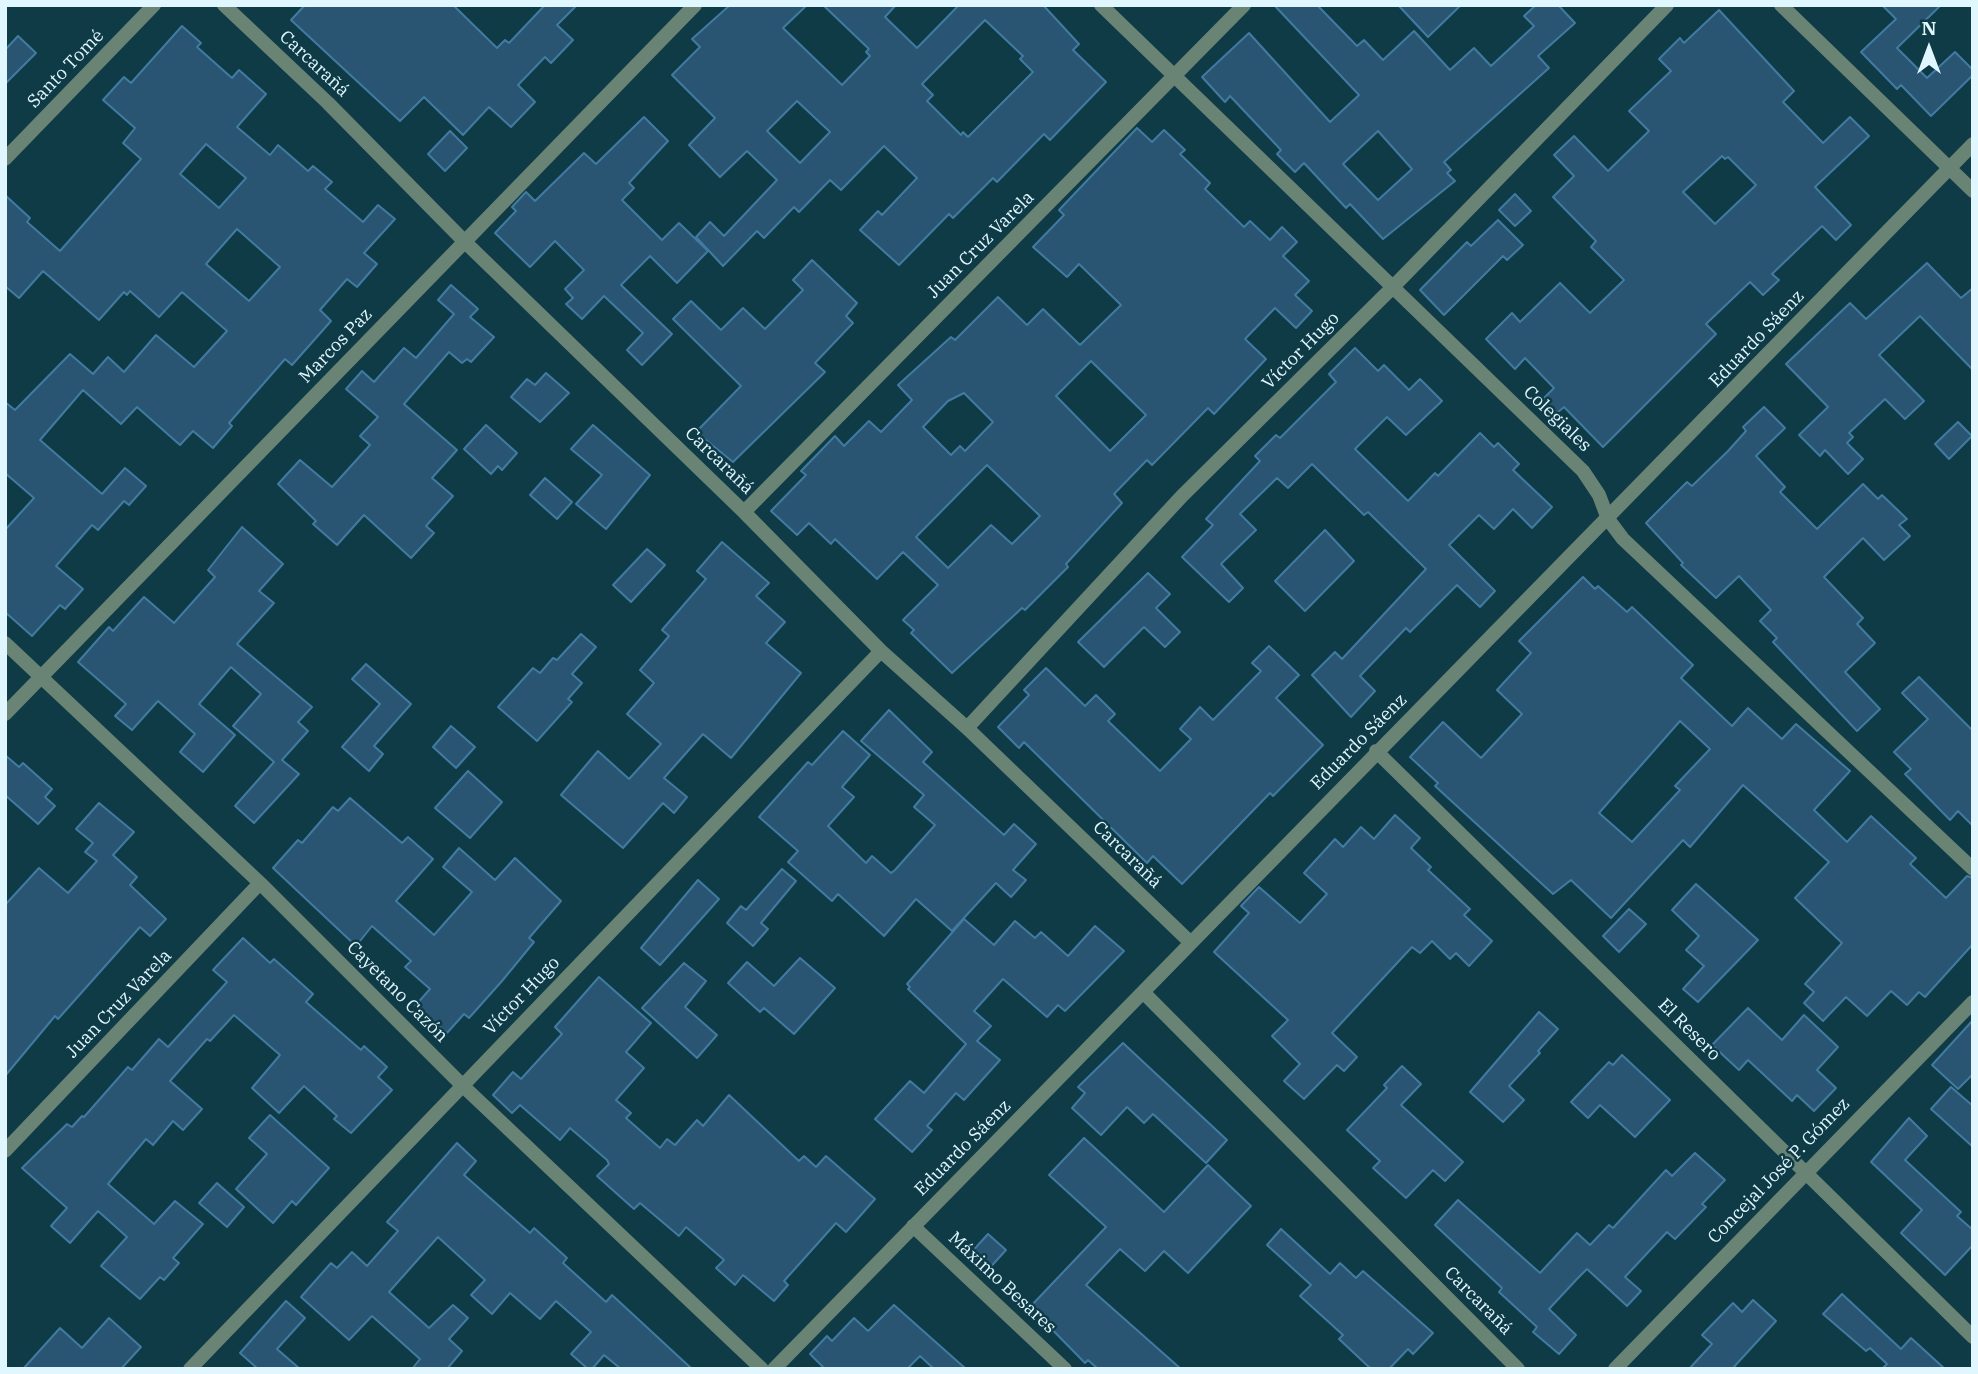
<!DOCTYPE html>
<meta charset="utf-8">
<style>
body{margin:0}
#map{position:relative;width:1978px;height:1374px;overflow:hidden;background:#0f3b47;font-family:"IBM Plex Serif",serif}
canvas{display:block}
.frame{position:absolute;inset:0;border:7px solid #e1f7ff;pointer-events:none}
.north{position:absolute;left:1894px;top:14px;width:70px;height:70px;-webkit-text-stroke:5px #0f3b47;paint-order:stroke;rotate:0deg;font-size:19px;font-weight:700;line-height:28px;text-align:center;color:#e1f7ff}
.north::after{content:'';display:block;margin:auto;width:24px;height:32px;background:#e1f7ff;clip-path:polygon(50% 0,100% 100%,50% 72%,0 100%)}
</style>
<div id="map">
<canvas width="1978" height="1374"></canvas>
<div class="frame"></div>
<div class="north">N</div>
</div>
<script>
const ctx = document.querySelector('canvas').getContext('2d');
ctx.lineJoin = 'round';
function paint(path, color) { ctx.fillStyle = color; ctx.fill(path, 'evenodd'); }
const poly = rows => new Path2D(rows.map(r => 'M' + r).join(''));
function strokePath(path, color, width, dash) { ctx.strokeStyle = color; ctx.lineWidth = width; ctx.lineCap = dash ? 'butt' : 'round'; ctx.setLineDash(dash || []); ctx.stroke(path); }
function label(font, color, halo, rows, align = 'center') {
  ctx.font = font + ' "IBM Plex Serif",serif'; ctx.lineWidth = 5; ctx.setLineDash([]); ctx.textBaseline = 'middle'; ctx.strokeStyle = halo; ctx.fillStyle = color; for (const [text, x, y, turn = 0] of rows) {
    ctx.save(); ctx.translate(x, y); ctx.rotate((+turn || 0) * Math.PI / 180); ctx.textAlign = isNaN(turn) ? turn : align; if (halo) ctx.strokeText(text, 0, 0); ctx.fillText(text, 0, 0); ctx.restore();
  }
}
const building = poly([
 [305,5,453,5,497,48,505,40,509,43,545,5,577,5,557,25,573,40,551,63,545,57,518,85,535,102,511,127,489,107,463,135,424,97,400,121,291,20,305,5],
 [730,5,807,5,783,28,842,85,870,56,866,52,869,49,823,5,896,5,885,17,917,48,959,5,1043,5,1079,44,1073,50,1106,82,1050,140,1044,134,997,182,993,178,953,218,949,214,899,265,860,230,878,211,882,215,917,178,884,146,841,190,830,180,799,212,794,207,764,238,757,231,723,266,696,237,710,222,724,236,777,180,747,151,720,177,689,145,715,118,672,75,700,47,692,39,730,5],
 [985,20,1023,56,1020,59,1033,72,968,137,963,132,961,135,927,101,933,95,922,84,985,20],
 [797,101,830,132,800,163,767,131,797,101],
 [1274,5,1317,5,1357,46,1364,40,1383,60,1414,31,1450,70,1474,48,1491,66,1534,26,1524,16,1536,5,1558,5,1575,23,1538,56,1549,68,1444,162,1451,170,1447,173,1455,181,1383,239,1350,204,1346,208,1304,163,1295,172,1277,154,1281,150,1230,96,1225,102,1202,77,1249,33,1330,122,1359,95,1274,5],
 [1378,131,1412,169,1378,200,1343,164,1378,131],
 [1398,5,1461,5,1428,37,1398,5],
 [1882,5,1941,5,1897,48,1927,78,1955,52,1973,70,1973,75,1931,116,1901,85,1897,89,1861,52,1896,19,1882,5],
 [1719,10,1794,91,1783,102,1823,143,1850,117,1869,136,1815,187,1851,225,1836,240,1822,226,1772,274,1779,280,1763,295,1750,282,1706,324,1716,334,1603,447,1564,407,1557,413,1543,399,1554,388,1525,358,1515,369,1486,339,1512,313,1520,322,1560,283,1590,313,1624,280,1591,247,1596,241,1553,197,1574,176,1554,155,1574,136,1608,171,1649,131,1629,111,1671,71,1659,59,1680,38,1684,43,1719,10],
 [1722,156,1725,159,1728,157,1756,185,1715,224,1683,192,1722,156],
 [182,26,201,43,197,47,232,78,239,70,266,94,237,127,270,155,278,145,308,171,313,166,332,182,325,189,363,222,378,205,395,219,364,253,377,264,357,287,347,279,320,310,331,321,292,365,285,359,229,423,232,426,213,448,193,431,180,445,137,407,121,424,83,390,40,440,102,494,125,468,146,486,129,505,124,501,98,530,92,525,56,566,83,589,65,609,60,605,32,636,5,612,5,530,34,498,5,473,5,402,15,410,70,354,93,374,108,357,124,372,156,335,194,367,227,331,182,292,159,317,130,291,127,295,124,292,99,320,43,271,19,298,5,286,5,195,30,218,27,222,60,251,141,159,123,143,135,128,103,100,124,77,131,83,182,26],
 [206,144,246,178,219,208,180,174,206,144],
 [237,229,280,267,249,301,206,264,237,229],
 [18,36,36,53,5,84,5,50,18,36],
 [644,117,668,141,629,183,634,188,622,200,662,240,679,223,708,251,677,283,650,256,621,285,672,334,642,365,627,350,643,333,604,296,582,319,566,304,573,298,565,289,584,270,555,241,530,267,495,233,516,211,512,207,526,192,535,201,584,153,596,164,644,117],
 [1137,128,1152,142,1164,130,1185,150,1180,154,1210,183,1205,189,1244,227,1250,221,1270,240,1282,227,1297,242,1283,256,1309,281,1295,295,1312,311,1296,328,1275,308,1245,339,1266,359,1214,414,1208,408,1152,465,1147,460,1114,494,1122,503,1066,564,1068,567,1025,610,1022,608,952,673,911,633,914,630,903,620,938,585,903,552,877,579,835,539,831,544,809,523,797,535,771,511,806,475,801,471,835,436,844,446,869,421,881,432,912,400,898,385,951,337,955,340,998,297,1027,325,1043,309,1080,345,1121,305,1079,264,1067,277,1033,247,1064,215,1059,210,1137,128],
 [1091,361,1146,415,1110,451,1056,396,1091,361],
 [964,393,993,422,965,451,960,446,951,455,923,427,948,401,964,393],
 [987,465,1040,516,1012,544,991,525,948,568,916,537,987,465],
 [450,131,467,148,445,171,428,154,450,131],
 [1515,194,1531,211,1515,226,1499,210,1515,194],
 [1498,220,1523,245,1507,260,1503,256,1444,315,1420,290,1467,242,1471,246,1498,220],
 [812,260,857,303,846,316,853,323,815,363,825,372,733,462,696,432,741,386,673,319,691,301,721,330,743,308,765,329,803,290,793,280,812,260],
 [1927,263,1961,298,1973,288,1973,370,1920,316,1879,355,1924,401,1905,419,1885,399,1849,433,1853,437,1847,443,1863,459,1848,474,1825,450,1820,456,1799,435,1828,407,1786,364,1850,303,1866,319,1927,263],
 [451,285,478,309,470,317,494,337,471,362,467,359,462,363,449,352,404,404,457,450,432,478,453,496,426,526,434,533,411,558,364,515,337,545,313,524,316,521,278,484,300,460,332,487,370,445,360,436,378,417,346,389,362,371,374,382,404,348,416,358,454,314,438,300,451,285],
 [1355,348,1378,371,1384,365,1409,390,1420,379,1442,401,1406,435,1387,417,1355,449,1408,501,1435,473,1438,476,1480,433,1494,447,1498,443,1519,464,1513,470,1552,507,1532,528,1513,509,1494,529,1479,515,1449,545,1495,591,1480,607,1457,585,1410,632,1406,628,1360,676,1375,691,1351,717,1312,675,1335,652,1342,659,1426,569,1368,512,1364,515,1312,464,1288,488,1277,478,1240,514,1256,530,1221,564,1243,588,1229,602,1182,557,1213,525,1206,519,1260,461,1255,456,1276,435,1280,438,1336,382,1329,374,1355,348],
 [546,373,569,393,540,422,511,397,527,379,535,385,546,373],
 [1764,407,1785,428,1756,456,1785,487,1780,492,1817,529,1863,484,1878,499,1882,495,1907,519,1899,525,1910,536,1884,560,1863,538,1824,577,1863,618,1857,624,1875,643,1845,672,1880,709,1857,731,1773,642,1777,638,1760,621,1771,610,1739,576,1716,598,1681,565,1683,563,1646,523,1687,482,1692,486,1728,451,1746,431,1743,427,1764,407],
 [1958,422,1972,436,1949,459,1935,444,1958,422],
 [486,425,517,453,502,470,498,466,491,474,464,449,486,425],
 [593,425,650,475,606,529,576,504,602,475,571,449,593,425],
 [545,478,572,502,557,519,530,495,545,478],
 [242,527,283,564,259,591,274,603,237,644,312,707,298,722,308,731,282,760,299,774,254,823,235,806,274,762,233,726,261,694,231,667,199,704,235,735,203,772,180,752,195,734,158,701,132,730,115,716,126,704,78,662,109,627,113,631,144,597,174,623,215,577,208,570,242,527],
 [1325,530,1354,561,1305,611,1275,581,1325,530],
 [722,542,769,583,756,596,785,622,766,643,801,673,731,758,703,734,664,778,687,797,674,813,663,803,623,848,561,795,598,751,629,779,661,744,627,714,654,683,640,670,669,636,662,630,706,579,697,571,722,542],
 [647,549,665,565,631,602,613,585,647,549],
 [1148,573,1170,594,1156,608,1180,632,1165,647,1144,627,1104,667,1078,642,1148,573],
 [1583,577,1595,589,1598,586,1627,612,1632,607,1693,665,1681,678,1732,726,1748,708,1782,739,1796,724,1850,771,1814,810,1847,842,1871,816,1916,858,1910,864,1946,898,1967,876,1973,878,1973,944,1925,997,1919,992,1907,1005,1891,991,1867,1016,1846,997,1823,1021,1804,1003,1814,992,1805,984,1842,943,1795,898,1829,862,1743,785,1690,847,1683,840,1611,918,1571,880,1553,894,1435,786,1438,783,1410,757,1443,722,1481,758,1522,714,1497,690,1531,653,1519,641,1583,577],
 [1680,721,1710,749,1675,786,1680,790,1632,842,1599,813,1680,721],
 [581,634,596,647,572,674,582,683,568,699,572,702,537,741,498,707,533,668,540,673,553,658,557,660,581,634],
 [1269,646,1299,675,1276,698,1323,745,1273,796,1270,793,1182,884,1153,856,1147,863,1024,742,1019,748,998,727,1029,695,1024,690,1046,668,1085,706,1096,695,1115,714,1108,721,1160,771,1191,739,1180,729,1200,707,1213,720,1261,671,1252,663,1269,646],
 [366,664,411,704,374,746,383,754,369,771,342,747,380,704,352,679,366,664],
 [1919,677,1973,731,1973,826,1958,811,1950,820,1905,774,1911,769,1894,752,1928,719,1902,693,1919,677],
 [889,710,932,752,923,762,1004,835,1014,824,1036,844,1013,870,1026,880,1011,897,996,883,952,931,916,899,884,936,838,894,832,901,788,862,798,851,759,817,808,762,812,765,843,731,870,755,842,787,854,797,828,826,866,863,872,856,891,873,895,870,935,825,914,807,924,795,861,741,889,710],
 [451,726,475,747,456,768,433,747,451,726],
 [5,755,19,767,23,763,52,789,45,797,55,806,38,824,5,795,5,755],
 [468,771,502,802,470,838,435,808,468,771],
 [350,798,402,843,408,837,433,859,396,901,434,935,472,892,443,867,459,848,495,880,515,858,561,901,529,938,534,942,502,981,469,1018,464,1014,447,1033,415,1006,430,989,405,967,411,961,372,926,356,946,273,868,298,840,302,843,333,807,338,811,350,798],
 [99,803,134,832,113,855,137,877,130,885,166,919,150,936,140,927,58,1019,55,1016,5,1076,5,905,39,868,68,893,97,861,85,852,93,843,76,829,99,803],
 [1395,815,1420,838,1411,848,1431,867,1428,870,1470,909,1464,915,1492,941,1469,966,1456,953,1450,959,1432,941,1420,953,1412,947,1332,1033,1357,1057,1344,1071,1337,1065,1304,1099,1284,1081,1300,1064,1272,1036,1288,1020,1214,952,1249,913,1241,906,1259,887,1300,923,1327,894,1304,873,1335,839,1343,847,1361,827,1374,839,1395,815],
 [782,869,796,881,761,923,768,929,753,946,727,923,741,906,746,910,782,869],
 [698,880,719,899,660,965,641,948,698,880],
 [1696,884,1758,940,1698,1002,1683,989,1704,966,1686,950,1699,936,1672,910,1696,884],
 [1629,909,1646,924,1619,952,1603,936,1629,909],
 [964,919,994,945,1015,921,1035,938,1041,932,1068,956,1095,926,1124,951,1065,1011,1058,1005,1047,1017,1003,979,974,1011,991,1026,977,1041,1000,1060,964,1100,956,1093,927,1126,932,1130,912,1152,875,1119,910,1081,924,1093,966,1044,908,989,910,987,907,984,964,919],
 [243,938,270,963,274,959,313,994,306,1002,361,1050,364,1046,387,1067,378,1077,392,1090,351,1133,334,1119,337,1116,304,1086,279,1113,252,1088,280,1055,234,1015,210,1041,207,1039,170,1081,202,1109,183,1130,173,1121,153,1145,146,1139,108,1184,154,1224,175,1201,203,1224,173,1258,179,1263,164,1280,160,1277,140,1299,101,1266,127,1237,98,1211,70,1243,51,1226,67,1208,22,1168,67,1124,72,1127,82,1116,84,1117,128,1067,132,1070,159,1039,168,1047,227,982,213,970,243,938],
 [800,958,835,988,794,1034,764,1008,760,1012,728,983,747,962,774,986,800,958],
 [684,963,706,981,685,1007,717,1035,697,1058,642,1008,684,963],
 [599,977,651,1023,626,1052,644,1068,616,1100,631,1113,626,1118,660,1148,667,1139,675,1145,697,1120,703,1126,729,1095,799,1161,804,1156,816,1167,826,1156,875,1199,846,1232,836,1223,784,1281,788,1285,774,1301,743,1275,735,1285,716,1268,724,1260,686,1227,679,1236,640,1203,634,1209,597,1176,609,1164,607,1160,570,1128,560,1140,520,1105,512,1113,493,1095,513,1072,521,1079,562,1034,555,1027,599,977],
 [1748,1008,1782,1040,1804,1015,1838,1047,1817,1070,1836,1088,1814,1111,1797,1095,1792,1101,1748,1060,1739,1070,1712,1045,1748,1008],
 [1539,1012,1558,1029,1538,1051,1540,1053,1509,1086,1524,1100,1503,1122,1470,1092,1539,1012],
 [1973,1020,1973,1074,1958,1089,1932,1065,1973,1020],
 [1123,1043,1227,1140,1206,1163,1153,1114,1144,1123,1127,1107,1101,1135,1072,1108,1085,1093,1078,1087,1123,1043],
 [1622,1055,1670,1100,1635,1137,1600,1105,1588,1118,1571,1102,1609,1062,1613,1065,1622,1055],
 [1402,1066,1421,1084,1401,1105,1463,1162,1445,1181,1433,1170,1406,1198,1373,1168,1380,1161,1347,1130,1387,1088,1384,1085,1402,1066],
 [1951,1087,1973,1106,1973,1147,1931,1109,1951,1087],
 [270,1115,329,1168,296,1205,292,1201,273,1223,236,1189,267,1154,249,1138,270,1115],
 [1909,1118,1927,1136,1905,1160,1961,1212,1957,1216,1973,1230,1973,1245,1945,1275,1901,1233,1922,1210,1871,1162,1909,1118],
 [1084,1138,1164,1212,1208,1165,1251,1206,1188,1273,1164,1251,1145,1271,1120,1249,1086,1285,1181,1369,1098,1369,1088,1360,1085,1363,1030,1307,1106,1227,1049,1175,1084,1138],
 [457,1143,476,1161,464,1175,530,1233,534,1228,567,1258,563,1263,606,1302,612,1295,692,1369,621,1369,604,1355,592,1369,588,1369,571,1354,591,1332,556,1301,540,1319,510,1293,492,1314,471,1295,485,1280,438,1237,389,1292,429,1328,453,1305,468,1318,449,1339,462,1351,447,1369,412,1369,420,1359,372,1316,349,1340,301,1297,331,1263,337,1268,352,1252,367,1266,398,1231,387,1222,457,1143],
 [1695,1153,1725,1180,1702,1204,1706,1207,1675,1239,1667,1232,1625,1277,1641,1291,1627,1306,1587,1269,1577,1279,1549,1309,1576,1335,1559,1354,1533,1332,1537,1327,1499,1292,1502,1288,1435,1225,1458,1200,1540,1273,1577,1233,1590,1245,1609,1225,1613,1228,1666,1170,1672,1176,1695,1153],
 [217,1183,244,1207,227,1227,199,1203,217,1183],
 [1281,1229,1330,1274,1340,1263,1356,1278,1363,1271,1433,1333,1413,1354,1408,1349,1389,1369,1371,1369,1339,1339,1343,1335,1300,1296,1311,1285,1267,1245,1281,1229],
 [988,1234,1006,1250,986,1272,968,1256,988,1234],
 [1842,1294,1901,1349,1911,1338,1945,1369,1882,1369,1887,1364,1870,1348,1866,1351,1823,1314,1842,1294],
 [1753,1300,1776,1321,1732,1369,1689,1369,1712,1344,1702,1335,1733,1303,1742,1312,1753,1300],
 [286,1301,305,1318,277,1349,300,1369,258,1369,240,1353,286,1301],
 [894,1305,966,1369,934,1369,920,1356,907,1369,825,1369,810,1354,827,1336,832,1341,854,1318,868,1331,894,1305],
 [109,1318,141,1347,121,1369,23,1369,60,1328,82,1348,109,1318]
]);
paint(building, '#295572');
strokePath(building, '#417ba1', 2);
strokePath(poly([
 [224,5,328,103,465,242,744,512,881,651,967,728,1190,942],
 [1101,5,1583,471,1599,495,1608,519,1623,539,1973,869],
 [1781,5,1973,191],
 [5,159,154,5],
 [744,512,1244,5],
 [5,643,260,883,462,1085,762,1369],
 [5,714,695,5],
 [967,728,1182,496,1392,288,1667,5],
 [1376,751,1973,1337],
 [1143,992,1518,1369],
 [5,1151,260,883],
 [913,1226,1065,1369],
 [190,1369,881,651],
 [774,1369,1973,144],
 [1615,1369,1973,1002]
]), '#698474', 14);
label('18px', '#e1f7ff', '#0f3b47', [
 ["Carcarañá",314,64,43],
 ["Santo Tomé",66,69,-46],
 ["Juan Cruz Varela",981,245,-45],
 ["Eduardo Sáenz",1757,339,-46],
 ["Marcos Paz",336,346,-46],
 ["Víctor Hugo",1301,351,-45],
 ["Colegiales",1557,419,44],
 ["Carcarañá",719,461,44],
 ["Eduardo Sáenz",1359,742,-45],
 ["Carcarañá",1127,855,44],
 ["Cayetano Cazón",397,992,45],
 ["Víctor Hugo",522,996,-46],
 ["Juan Cruz Varela",119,1004,-46],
 ["El Resero",1689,1030,45],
 ["Eduardo Sáenz",963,1148,-45],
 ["Concejal José P. Gómez",1779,1171,-46],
 ["Máximo Besares",1002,1283,43],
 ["Carcarañá",1478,1301,45]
]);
</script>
